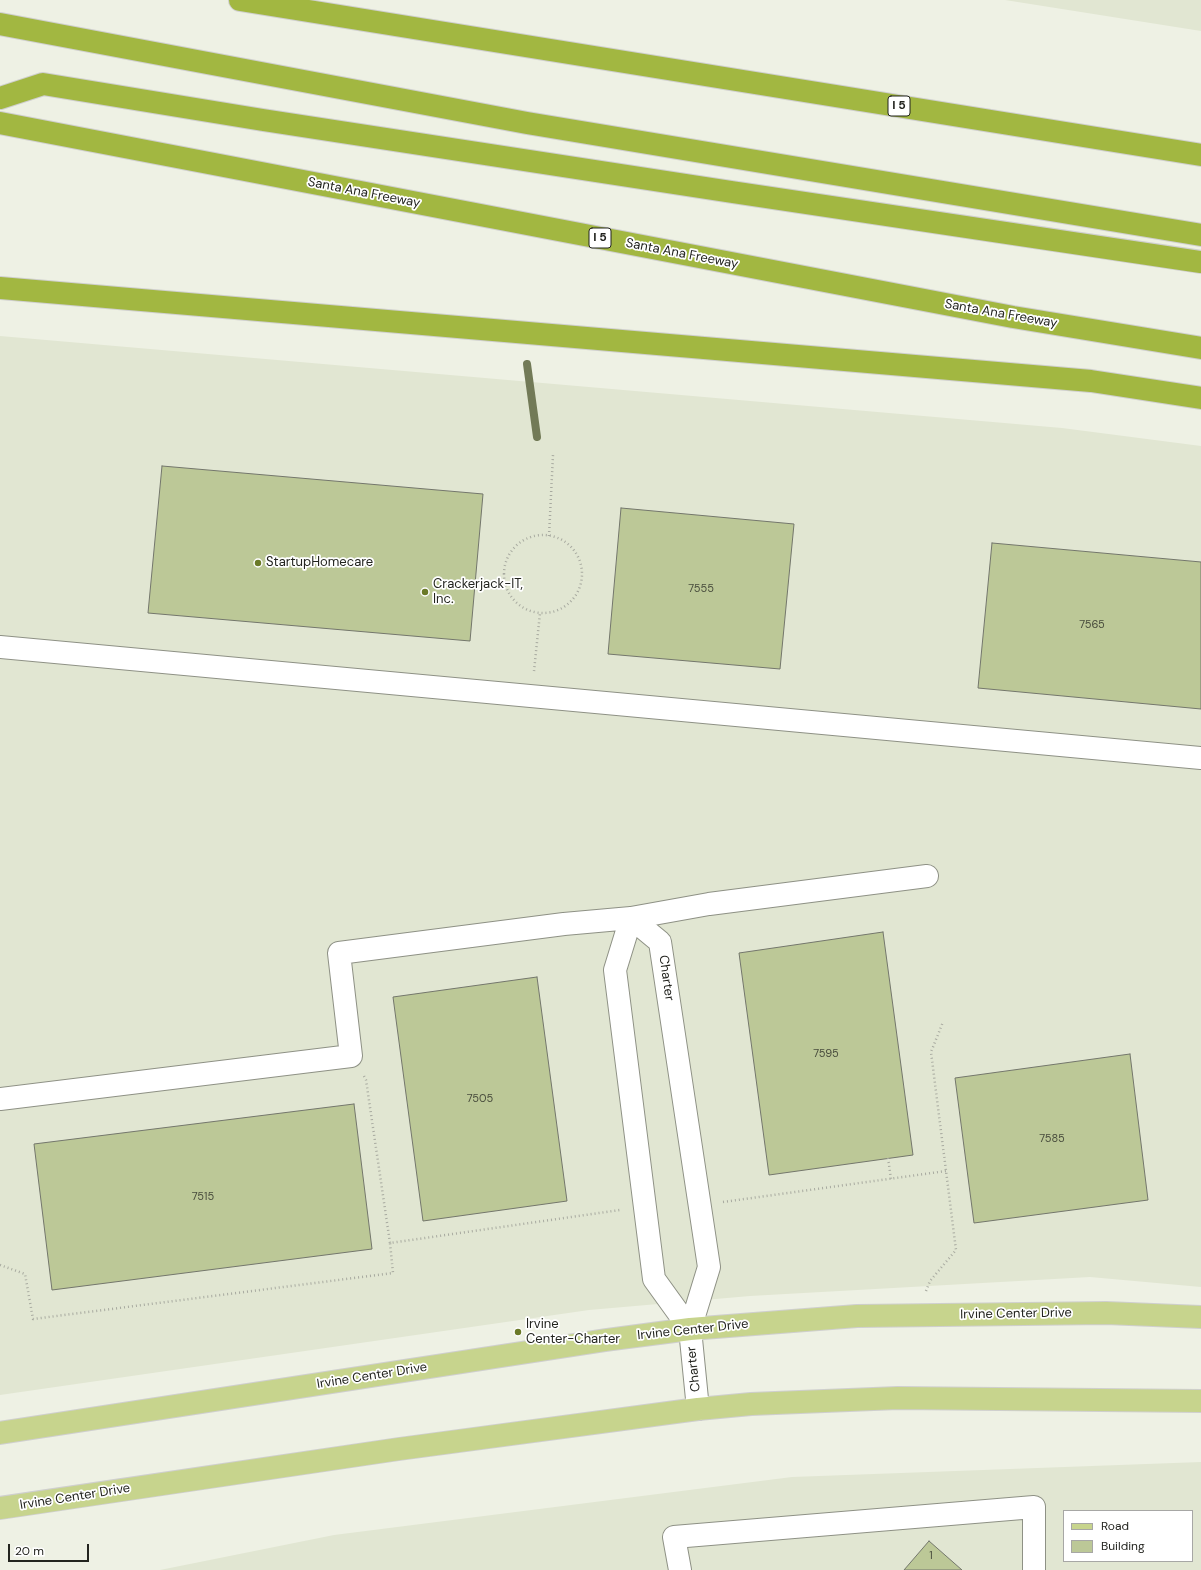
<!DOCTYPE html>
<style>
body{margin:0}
#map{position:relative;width:1201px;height:1570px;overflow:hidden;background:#eef1e4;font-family:"DM Sans",sans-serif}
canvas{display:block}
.legend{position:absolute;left:1063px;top:1510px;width:130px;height:52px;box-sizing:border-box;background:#fff;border:1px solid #a7a7a5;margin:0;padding:5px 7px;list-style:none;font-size:12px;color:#23241f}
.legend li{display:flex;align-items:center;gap:8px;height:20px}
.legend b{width:20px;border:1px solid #a7a7a5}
.scale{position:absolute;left:8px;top:1544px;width:81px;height:18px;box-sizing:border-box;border:2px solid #23241f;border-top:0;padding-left:5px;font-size:12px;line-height:14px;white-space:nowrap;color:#23241f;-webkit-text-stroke:3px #fff;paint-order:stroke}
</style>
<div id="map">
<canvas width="1201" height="1570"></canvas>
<ul class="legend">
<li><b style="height:5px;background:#c7d48d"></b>Road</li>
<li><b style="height:11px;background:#bcc897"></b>Building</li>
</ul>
<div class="scale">20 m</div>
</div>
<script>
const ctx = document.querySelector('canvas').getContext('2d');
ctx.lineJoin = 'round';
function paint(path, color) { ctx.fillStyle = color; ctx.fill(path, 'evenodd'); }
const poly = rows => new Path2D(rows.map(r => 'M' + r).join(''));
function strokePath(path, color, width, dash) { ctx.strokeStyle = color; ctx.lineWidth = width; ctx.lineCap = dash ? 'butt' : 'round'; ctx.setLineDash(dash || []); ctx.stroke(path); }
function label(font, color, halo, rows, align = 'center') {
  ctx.font = font + ' "DM Sans",sans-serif'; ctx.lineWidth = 3.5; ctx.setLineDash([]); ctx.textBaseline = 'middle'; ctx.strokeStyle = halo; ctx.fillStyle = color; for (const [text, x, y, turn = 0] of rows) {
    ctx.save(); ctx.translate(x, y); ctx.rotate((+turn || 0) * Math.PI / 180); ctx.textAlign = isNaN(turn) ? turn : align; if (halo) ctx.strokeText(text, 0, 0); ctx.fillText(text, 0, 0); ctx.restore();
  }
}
paint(poly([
 [1005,0,1201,0,1201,31],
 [0,336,1062,428,1201,446,1201,1287,1090,1277,750,1296,589,1310,0,1395],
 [1201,1462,1201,1570,160,1570,334,1535,792,1477],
 [1064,1511,1192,1511,1192,1561,1064,1561]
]), '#e1e6d2');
strokePath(poly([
 [527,364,537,437]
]), '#727a57', 8);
const building = poly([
 [162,466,483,494,470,641,148,613,162,466],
 [621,508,794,524,780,669,608,654,621,508],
 [992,543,1201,562,1201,709,978,688,992,543],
 [883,932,913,1155,769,1175,739,953,883,932],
 [537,977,567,1201,423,1221,393,997,537,977],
 [1130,1054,1148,1200,974,1223,955,1078,1130,1054],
 [354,1104,372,1249,52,1290,34,1144,354,1104],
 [929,1541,962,1570,904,1570,929,1541]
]);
paint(building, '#bcc897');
strokePath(building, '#74776c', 1);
const minor = poly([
 [0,647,1201,758],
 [0,1099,351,1056,339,953,564,924,631,918,709,904,927,876],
 [690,1329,654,1279,615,970,631,918,660,942,709,1267,690,1329,698,1409],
 [680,1570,674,1537,1034,1507,1034,1570]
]);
const major = poly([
 [0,1433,606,1340,690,1329,857,1316,1106,1313,1201,1317],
 [0,1508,399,1449,698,1409,751,1404,898,1398,1201,1401]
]);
const highway = poly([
 [240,0,1201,155],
 [0,24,527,123,1201,235],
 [0,98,43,84,263,120,732,192,1201,262],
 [0,123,1013,317,1201,348],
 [0,288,1091,381,1201,398]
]);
strokePath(minor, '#8e9185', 24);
strokePath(major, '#cfcfce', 24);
strokePath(highway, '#cfcfce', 24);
strokePath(poly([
 '504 574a39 39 0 1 1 78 0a39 39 0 1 1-78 0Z',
 [549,536,553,455],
 [534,671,540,613],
 [364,1076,366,1080,390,1243],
 [888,1158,891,1179],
 [723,1202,946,1171],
 [0,1265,25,1274,33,1319,393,1273,390,1243,620,1210],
 [926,1291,930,1281,956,1250,931,1052,943,1022]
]), '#a8aaa0', 2.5, [1, 3]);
strokePath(minor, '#fff', 22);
strokePath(major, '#c7d48d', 22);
strokePath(highway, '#a2b741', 22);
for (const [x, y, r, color] of [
 [258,563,4,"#6a7927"],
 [425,592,4,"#6a7927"],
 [518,1332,4,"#6a7927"]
]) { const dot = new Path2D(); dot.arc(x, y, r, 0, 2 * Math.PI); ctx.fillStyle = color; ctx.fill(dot); strokePath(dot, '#fff', 1.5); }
label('11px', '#494d3d', null, [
 ["7555",701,589],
 ["7565",1092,625],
 ["7595",826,1054],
 ["7505",480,1099],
 ["7585",1052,1139],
 ["7515",203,1197],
 ["1",931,1556]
]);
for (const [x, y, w] of [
 [899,106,22],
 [600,238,22]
]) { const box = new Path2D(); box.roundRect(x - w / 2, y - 10, w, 20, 3); ctx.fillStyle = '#fff'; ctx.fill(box); strokePath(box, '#23241f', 1); }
label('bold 12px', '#23241f', null, [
 ["I 5",899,106],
 ["I 5",600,238]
]);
label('13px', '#23241f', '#fff', [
 ["Santa Ana Freeway",364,193,11],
 ["Santa Ana Freeway",682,254,11],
 ["Santa Ana Freeway",1001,314,10],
 ["Charter",666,978,82],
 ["Irvine Center Drive",1016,1314,-1],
 ["Irvine Center Drive",693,1330,-6],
 ["Charter",694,1369,-96],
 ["Irvine Center Drive",372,1376,-9],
 ["Irvine Center Drive",75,1497,-9]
]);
label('13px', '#23241f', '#fff', [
 ["StartupHomecare",266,563],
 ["Crackerjack-IT,",433,585],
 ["Inc.",433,600],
 ["Irvine",526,1325],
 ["Center-Charter",526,1340]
], 'left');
</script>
